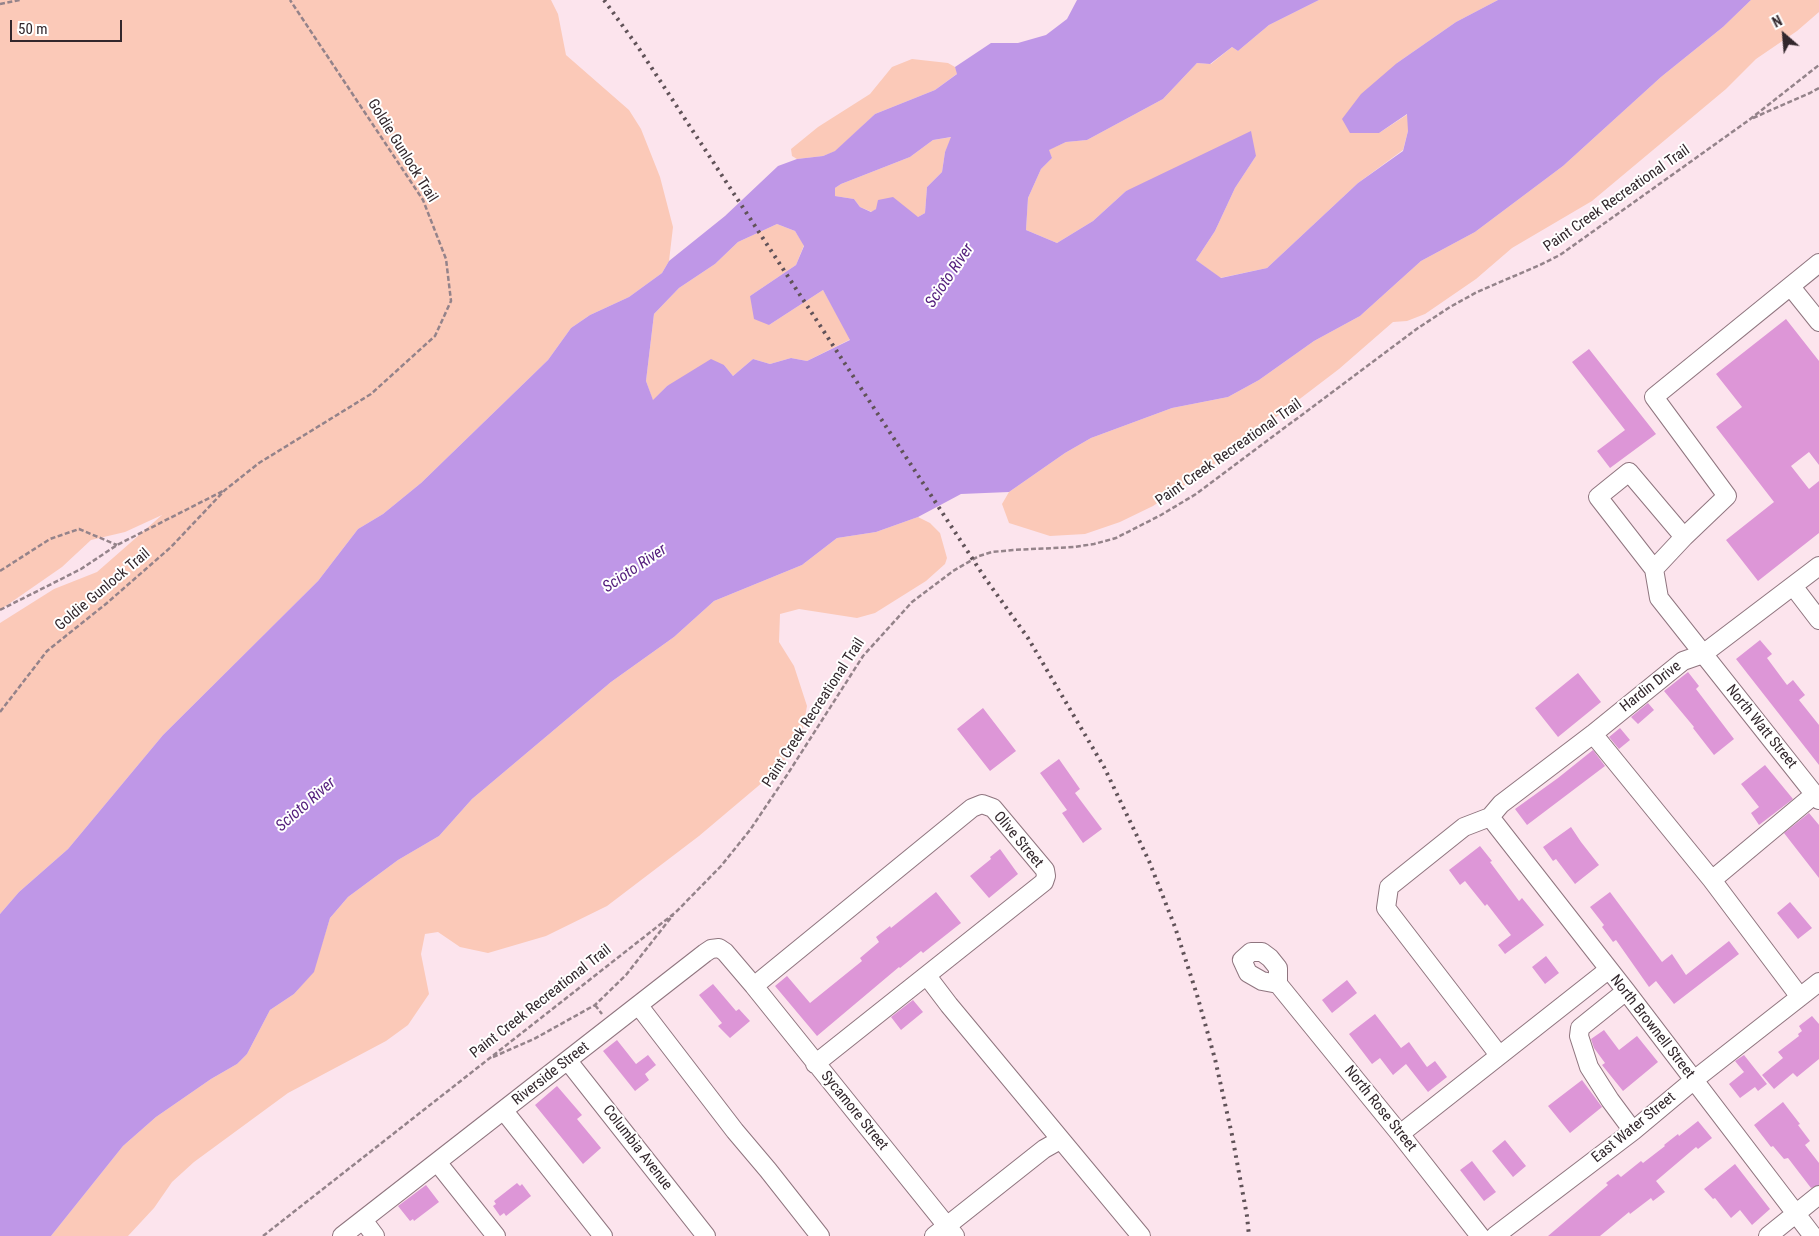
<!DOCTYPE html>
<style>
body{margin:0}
#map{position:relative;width:1819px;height:1236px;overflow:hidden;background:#fce4ed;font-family:"Roboto Condensed",sans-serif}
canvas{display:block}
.north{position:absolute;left:1759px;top:10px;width:50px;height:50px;-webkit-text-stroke:4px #fff;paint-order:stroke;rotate:333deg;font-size:14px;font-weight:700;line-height:20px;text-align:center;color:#32272c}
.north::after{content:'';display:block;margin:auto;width:18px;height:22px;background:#32272c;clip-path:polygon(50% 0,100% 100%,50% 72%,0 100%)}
.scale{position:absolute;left:10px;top:20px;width:112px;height:22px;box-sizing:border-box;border:2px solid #32272c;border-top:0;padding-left:6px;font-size:15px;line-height:18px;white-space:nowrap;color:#32272c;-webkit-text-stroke:4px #fff;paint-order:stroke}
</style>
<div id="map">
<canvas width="1819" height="1236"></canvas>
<div class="north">N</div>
<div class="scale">50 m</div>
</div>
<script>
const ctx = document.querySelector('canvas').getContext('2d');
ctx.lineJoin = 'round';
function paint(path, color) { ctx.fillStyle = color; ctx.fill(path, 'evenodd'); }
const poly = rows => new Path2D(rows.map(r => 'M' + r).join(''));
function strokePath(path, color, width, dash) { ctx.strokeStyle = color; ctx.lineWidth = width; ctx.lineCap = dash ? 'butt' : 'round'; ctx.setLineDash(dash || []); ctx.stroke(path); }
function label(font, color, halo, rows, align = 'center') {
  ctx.font = font + ' "Roboto Condensed",sans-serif'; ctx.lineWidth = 4; ctx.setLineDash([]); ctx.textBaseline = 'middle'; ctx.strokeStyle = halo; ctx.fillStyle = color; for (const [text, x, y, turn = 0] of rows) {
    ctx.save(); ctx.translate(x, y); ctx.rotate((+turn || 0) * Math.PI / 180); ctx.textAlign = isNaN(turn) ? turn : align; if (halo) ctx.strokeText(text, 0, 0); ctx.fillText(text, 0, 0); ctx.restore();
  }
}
paint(poly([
 [0,0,551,0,558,14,566,55,629,110,641,129,660,177,673,227,669,261,662,273,629,297,590,315,571,328,548,360,421,483,383,514,358,529,318,581,163,735,68,849,19,892,0,914,0,623,54,589,97,572,162,515,125,532,91,540,62,567,0,610],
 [1319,0,1498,0,1456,22,1397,63,1379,133,1408,114,1408,131,1403,150,1358,183,1267,268,1220,278,1196,260,1215,231,1235,188,1256,156,1126,191,1093,221,1057,243,1026,230,1028,198,1041,169,1052,158,1048,150,1066,142,1087,140,1163,99,1197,63,1211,64,1232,47,1238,51,1269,25],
 [1751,0,1819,0,1819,12,1797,31,1756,59,1726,89,1592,201,1512,248,1476,279,1425,314,1407,321,1393,322,1339,369,1200,475,1153,506,1120,522,1085,534,1050,536,1009,523,1002,504,1009,492,1065,453,1091,438,1172,408,1228,397,1259,380,1314,341,1360,316,1421,261,1475,232,1563,166,1661,77,1723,27],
 [912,59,948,63,955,67,958,73,935,90,875,114,836,151,823,156,797,159,792,156,791,149,818,127,870,94,892,67],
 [952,137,945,152,942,172,927,187,925,213,918,217,876,209,872,212,860,207,854,199,835,196,835,188,841,184,910,157,933,140],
 [777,224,795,231,804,245,796,265,750,296,769,325,823,290,851,339,807,361,791,358,770,364,753,359,733,376,724,365,667,386,653,401,646,381,654,314,679,288,715,264,738,242],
 [918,517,930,523,940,533,947,558,945,564,926,581,875,613,857,618,799,609,780,614,779,642,794,666,807,706,801,738,776,771,699,836,607,906,546,936,488,953,460,947,438,932,425,934,421,954,429,994,408,1025,386,1041,288,1093,194,1162,172,1182,154,1208,128,1236,51,1236,123,1146,156,1117,211,1079,237,1064,247,1054,270,1010,294,994,313,972,330,918,348,897,398,860,439,836,472,799,611,682,674,637,714,601,802,565,837,538,876,532]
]), '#fbc9b8');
paint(poly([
 [1077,0,1319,0,1269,25,1238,51,1232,47,1210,64,1197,63,1163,99,1087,140,1066,142,1049,150,1052,158,1041,169,1028,198,1026,230,1057,243,1093,221,1126,191,1251,131,1256,156,1235,188,1215,231,1196,260,1221,278,1267,268,1358,183,1403,151,1408,131,1407,114,1379,133,1350,133,1342,119,1361,94,1397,63,1456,22,1498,0,1751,0,1723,27,1661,77,1563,166,1475,232,1421,261,1360,316,1314,341,1259,380,1228,397,1172,408,1091,438,1065,453,1009,492,961,494,918,517,876,532,837,538,802,565,714,601,674,637,611,682,472,799,439,836,398,860,348,897,330,918,314,972,294,994,270,1010,247,1054,237,1064,211,1079,156,1117,123,1146,51,1236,0,1236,0,914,19,892,68,849,163,735,318,581,358,529,383,514,421,483,548,360,571,328,590,315,629,297,662,273,669,261,725,216,778,166,797,159,823,156,835,151,875,114,935,90,957,74,955,67,991,43,1018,43,1046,35,1067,19],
 [951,137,945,152,942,172,927,187,925,213,918,217,893,197,878,200,876,209,871,212,860,207,854,199,835,196,835,188,841,184,910,157,933,140],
 [777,224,795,231,804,246,796,265,750,296,754,319,769,325,823,290,850,340,807,361,791,358,770,364,753,359,733,376,724,365,711,359,667,386,653,400,646,381,654,314,679,288,715,264,738,242]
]), '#bf97e7');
paint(poly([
 [1786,319,1819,361,1819,465,1809,452,1791,466,1809,489,1819,481,1819,533,1758,581,1726,540,1774,502,1716,427,1742,407,1716,374],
 [1589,349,1656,434,1610,468,1597,451,1625,430,1572,362],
 [1760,640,1772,654,1767,658,1787,685,1793,680,1805,695,1799,700,1819,725,1819,765,1736,659],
 [1688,672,1699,686,1696,689,1734,739,1714,755,1693,728,1694,727,1664,691],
 [1578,673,1601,702,1558,737,1535,708],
 [1648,703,1654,710,1638,724,1631,717],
 [983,708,1016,751,990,771,957,729],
 [1620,728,1630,740,1619,749,1609,737],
 [1593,750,1605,766,1527,825,1515,809,1558,778],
 [1059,759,1080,789,1075,793,1102,829,1083,843,1062,813,1067,810,1040,773],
 [1765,765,1793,799,1759,825,1751,813,1759,807,1741,784],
 [1809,813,1819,825,1819,878,1784,833],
 [1571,827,1581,842,1599,865,1575,884,1556,859,1553,861,1543,847],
 [1480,846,1492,861,1490,862,1519,901,1522,898,1544,925,1505,954,1498,945,1511,935,1487,904,1485,906,1465,881,1460,885,1449,870],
 [1000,849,1018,874,989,898,970,876,991,859,990,857],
 [936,892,961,923,923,953,921,951,900,968,899,967,817,1036,775,986,787,976,810,1003,862,961,860,958,879,942,876,937,890,926,891,928],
 [1610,892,1662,962,1672,954,1686,975,1729,941,1739,954,1674,1004,1656,981,1649,987,1616,940,1613,942,1602,927,1604,925,1590,907],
 [1790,902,1812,928,1798,939,1777,913],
 [1546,956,1559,973,1545,984,1532,967],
 [1347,980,1357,993,1332,1013,1322,1000],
 [713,984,736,1011,739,1009,750,1021,730,1038,718,1026,722,1023,699,995],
 [913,1000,923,1012,901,1030,891,1017],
 [1375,1014,1401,1048,1409,1042,1427,1067,1435,1061,1447,1077,1428,1092,1406,1064,1393,1075,1380,1058,1372,1064,1349,1034],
 [1812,1016,1819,1024,1819,1059,1797,1077,1793,1073,1774,1089,1762,1075,1783,1058,1778,1052,1799,1036,1798,1034,1802,1031,1799,1026],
 [1604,1030,1619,1050,1637,1036,1658,1062,1623,1091,1602,1065,1605,1063,1594,1048,1591,1039],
 [617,1040,636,1064,648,1055,656,1065,645,1074,649,1080,635,1091,603,1051],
 [1744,1055,1767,1084,1758,1091,1755,1087,1740,1098,1729,1084,1744,1072,1735,1061],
 [1582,1080,1602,1107,1570,1133,1548,1106],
 [557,1086,582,1115,577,1119,601,1148,583,1164,535,1105],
 [1783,1102,1800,1124,1798,1125,1810,1141,1805,1145,1819,1163,1819,1185,1811,1188,1788,1158,1784,1159,1773,1146,1771,1147,1754,1125],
 [1698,1121,1712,1138,1698,1149,1696,1147,1656,1181,1665,1192,1653,1201,1651,1198,1630,1214,1629,1212,1600,1236,1548,1236,1608,1185,1606,1183,1618,1174,1621,1177,1641,1161,1643,1163,1665,1146,1664,1145,1678,1134,1679,1136],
 [1505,1140,1526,1166,1513,1177,1492,1151],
 [1472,1161,1496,1192,1484,1201,1460,1170],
 [1735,1164,1770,1209,1752,1225,1740,1210,1731,1218,1715,1198,1713,1199,1704,1189],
 [517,1183,520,1186,522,1184,531,1196,506,1216,504,1213,500,1216,493,1206,496,1204,494,1201],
 [426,1185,439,1202,414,1221,413,1219,410,1221,398,1206]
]), '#dd96d7');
const minor = poly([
 [1791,287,1819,322],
 [1684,537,1727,496,1654,397,1819,263],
 [1654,569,1684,537,1629,472,1598,497,1654,569,1659,598,1819,800],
 [1793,586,1819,620],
 [1593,734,1712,880,1800,997],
 [1490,817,1626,991,1813,1236],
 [1490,817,1501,804,1593,734,1683,661,1703,654,1819,566],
 [1490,817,1464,827,1389,887,1386,908,1499,1055],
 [1712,880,1815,794],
 [927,976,949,1005,1141,1236],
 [1278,984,1262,981,1248,973,1242,960,1251,952,1262,952,1270,958,1278,968,1278,984,1400,1134,1480,1236],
 [754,986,972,808,982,804,993,808,1045,870,1046,876,1044,882,815,1064],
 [1626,991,1580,1028,1579,1036,1589,1067,1610,1100,1633,1131],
 [639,1006,735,1131,768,1170,820,1236],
 [568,1061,706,1236],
 [504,1111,603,1236],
 [1400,1134,1608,970],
 [437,1162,496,1236],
 [363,1220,375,1236],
 [342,1236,705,953,711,949,719,948,725,952,754,986,955,1236],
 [934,1236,1044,1149,1060,1140],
 [1495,1236,1633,1131,1694,1080,1819,982],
 [1768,1236,1819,1195]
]);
strokePath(minor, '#8f757f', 20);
strokePath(poly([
 [0,4,20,0],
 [1753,118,1810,93,1819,88],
 [0,571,50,539,79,529,117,545],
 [0,610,81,569,117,545,223,491],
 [0,712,47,651,107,603,171,547,225,490,259,463,371,394,435,336,451,301,446,259,423,200,290,0],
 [595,1005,602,1014],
 [493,1057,534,1039,595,1005,626,975,673,915],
 [263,1236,676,912,721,866,750,830,787,775,863,656,912,602,953,571,979,556,992,552,1013,550,1074,547,1094,544,1116,538,1161,515,1196,494,1418,328,1450,307,1477,292,1540,265,1560,255,1749,120,1819,65]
]), '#94838a', 2.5, [5, 2.5]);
strokePath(minor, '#fff', 18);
strokePath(poly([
 [604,0,638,47,985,578,1028,638,1104,767,1149,861,1175,927,1197,995,1215,1059,1232,1135,1247,1216,1249,1236]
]), '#605258', 4, [2.5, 5]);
label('15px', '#32272c', '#fff', [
 ["Goldie Gunlock Trail",402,151,58],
 ["Paint Creek Recreational Trail",1617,199,-35],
 ["Paint Creek Recreational Trail",1229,453,-35],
 ["Goldie Gunlock Trail",103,590,-40],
 ["Hardin Drive",1651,687,-38],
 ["Paint Creek Recreational Trail",814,713,-57],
 ["North Watt Street",1761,727,51],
 ["Olive Street",1018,840,50],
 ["Paint Creek Recreational Trail",541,1002,-38],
 ["North Brownell Street",1652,1027,52],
 ["Riverside Street",551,1074,-38],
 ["North Rose Street",1380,1109,51],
 ["Sycamore Street",854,1111,51],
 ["East Water Street",1634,1128,-39],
 ["Columbia Avenue",637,1148,52]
]);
label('italic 16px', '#56217e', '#fff', [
 ["Scioto River",950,276,-56],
 ["Scioto River",635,569,-34],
 ["Scioto River",306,805,-41]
]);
</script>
